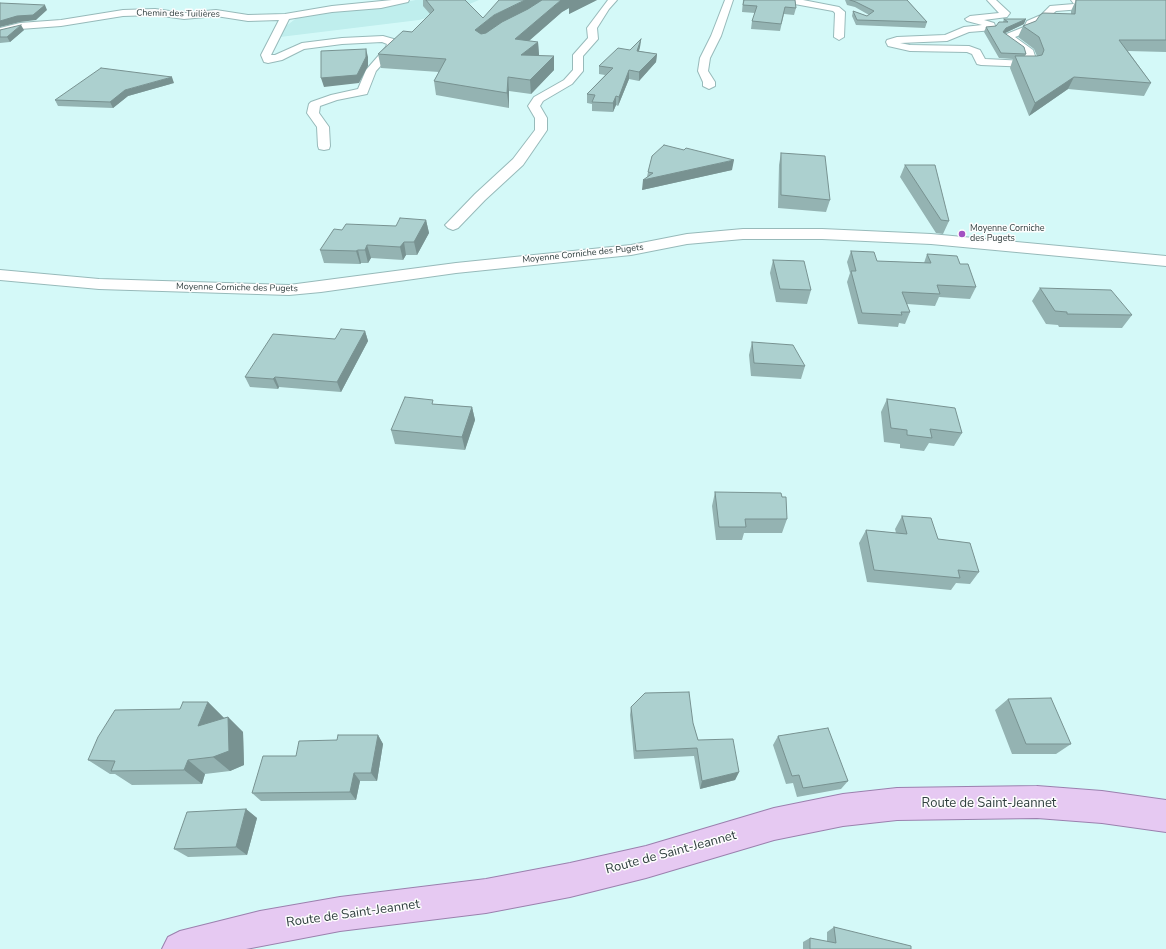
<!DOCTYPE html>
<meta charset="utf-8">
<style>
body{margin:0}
canvas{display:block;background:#d4f9f8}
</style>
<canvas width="1166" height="949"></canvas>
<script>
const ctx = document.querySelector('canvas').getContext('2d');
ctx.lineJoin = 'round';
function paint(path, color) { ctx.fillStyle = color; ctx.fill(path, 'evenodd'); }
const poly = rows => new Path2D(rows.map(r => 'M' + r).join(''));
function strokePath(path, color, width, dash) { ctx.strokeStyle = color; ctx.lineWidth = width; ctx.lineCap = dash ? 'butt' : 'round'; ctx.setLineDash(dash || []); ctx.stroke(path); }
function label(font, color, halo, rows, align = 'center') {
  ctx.font = font + ' "Nunito Sans",sans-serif'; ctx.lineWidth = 3; ctx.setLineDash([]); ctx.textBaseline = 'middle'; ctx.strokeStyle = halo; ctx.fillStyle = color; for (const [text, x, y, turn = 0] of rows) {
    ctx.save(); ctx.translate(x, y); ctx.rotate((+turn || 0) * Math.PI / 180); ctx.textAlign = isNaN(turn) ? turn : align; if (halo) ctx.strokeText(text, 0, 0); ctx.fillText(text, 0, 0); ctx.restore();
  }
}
paint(poly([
 [416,0,479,0,455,10,419,20,280,37,286,26,298,17,328,12,367,9]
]), '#bfeeed');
const minor = poly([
 [392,0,409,0,408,2,381,8,332,12,289,19,271,55,275,55,302,43,342,38,383,36,397,40,398,42,395,50,376,71,367,94,337,100,320,106,319,113,329,127,330,146,329,149,324,150,319,149,318,146,317,127,307,113,309,104,311,102,331,95,358,89,366,70,386,47,387,44,382,42,342,44,304,49,282,60,268,63,264,62,261,55,279,20,248,21,216,16,184,19,155,15,123,16,61,26,20,29,0,34,0,28,20,23,61,20,123,10,155,9,184,13,216,10,248,15,285,14,332,6,392,0],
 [608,0,617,0,609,9,597,28,598,39,583,56,583,71,572,84,543,101,540,106,547,118,547,130,545,133,523,165,485,200,458,228,453,230,448,228,445,225,448,222,475,194,513,159,535,130,535,118,528,106,534,97,564,80,573,70,573,55,588,38,587,28,608,0],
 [725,0,733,0,721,36,710,58,708,71,715,82,715,86,709,89,703,86,703,82,698,71,700,58,711,36,725,0],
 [785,0,803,0,839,7,845,12,844,37,839,40,834,37,835,13,833,11,789,3,785,0],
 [987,0,996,0,1010,13,1007,17,984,20,994,23,996,28,994,30,969,32,947,41,900,43,910,45,969,46,980,50,985,59,1026,61,1023,52,1004,39,1002,37,1004,35,1024,27,1027,21,1041,15,1050,6,1074,4,1071,0,1080,0,1087,6,1082,9,1056,11,1047,19,1034,25,1031,31,1015,37,1033,50,1037,62,1035,66,1031,67,981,65,977,64,972,54,967,52,910,51,888,46,886,42,887,40,897,37,945,35,964,27,982,25,967,21,965,19,970,16,999,13,987,0],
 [743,229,822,229,931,234,1166,256,1166,266,931,244,822,239,743,239,687,244,631,255,456,273,321,292,289,295,99,289,0,280,0,270,99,279,289,285,456,263,631,245,687,234,743,229]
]);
const major = poly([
 [1037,786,1102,791,1166,800,1166,832,1102,823,1037,818,897,820,843,826,774,840,646,878,570,897,486,913,340,931,246,949,162,949,168,937,180,931,260,911,340,897,486,879,570,863,646,846,774,808,843,794,897,788,1037,786]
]);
strokePath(minor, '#97baba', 2);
strokePath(major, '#9b81ae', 2);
paint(minor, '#fff');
paint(major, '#e6c9f2');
paint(poly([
 [423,0,465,0,483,18,597,0,569,14,569,8,562,12,529,41,538,42,539,55,554,70,531,94,509,91,509,108,436,95,434,81,439,72,381,68,378,54,412,32,430,14,423,6],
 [743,0,795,0,796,8,794,15,784,14,780,31,751,29,752,21,755,13,742,12],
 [845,0,907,0,927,22,925,28,856,25,852,16,853,11,867,16,869,15,855,7,847,5],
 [1076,0,1166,0,1166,52,1128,51,1151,83,1144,96,1068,89,1029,116,1010,68,1013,59,999,58,984,32,986,27,996,26,1003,22,1004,19,1024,24,1005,33,1026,54,1025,56,1037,56,1034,49,1018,37,1023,26,1071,14,1071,11],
 [0,30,24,30,10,42,0,43],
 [641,39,640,47,639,51,657,54,656,62,639,81,629,79,618,106,616,105,613,112,592,111,592,104,587,103,587,94,605,75,599,74,599,66,630,50],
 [174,83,128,96,113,108,58,106,55,100],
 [684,150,732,170,642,190,647,177,648,172],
 [781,153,830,200,826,212,778,208,779,165],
 [905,165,949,221,943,234,936,233,900,177],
 [426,220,429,233,417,255,406,255,403,260,371,258,368,263,361,263,360,264,324,263,320,250,342,230,396,226],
 [851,251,877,261,924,263,927,254,960,264,976,287,970,299,939,297,935,306,907,304,910,312,905,324,899,323,898,327,858,324,847,282,850,273,847,262],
 [773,260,811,290,807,304,776,302,770,273],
 [1040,288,1132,315,1122,328,1059,327,1058,325,1046,324,1032,301],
 [365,331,368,341,341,392,279,387,278,389,250,387,245,377,335,339],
 [752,342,805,366,801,379,751,376,749,355],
 [887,399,962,433,954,446,929,443,924,451,900,448,900,444,884,442,881,412],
 [434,404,472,407,475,420,465,450,395,444,391,430],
 [715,492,787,519,782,533,744,533,742,540,716,540,712,506],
 [902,516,938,539,979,572,970,584,956,583,951,590,867,582,859,543,866,530,896,533,895,529],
 [1008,699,1071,744,1056,754,1012,754,995,710],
 [208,702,224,718,223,718,228,717,243,732,244,765,230,771,205,774,202,784,132,785,115,774,110,774,88,760,180,709],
 [631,707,693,723,698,740,739,772,735,780,700,789,694,756,634,759,630,715],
 [378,735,383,744,377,781,360,781,356,800,261,801,252,793,296,756,337,740],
 [778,736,848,781,841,789,797,797,793,783,786,784,773,745],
 [246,809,257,818,247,855,188,857,174,849],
 [834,927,911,949,803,949,803,942,810,938,827,942,827,932]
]), '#94b3b2');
paint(poly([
 [525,0,544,0,476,43,475,30,494,15],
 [561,0,597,0,569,14,569,8,562,12,516,52,515,39],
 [45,5,47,10,36,20,20,22,0,27,0,21],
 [1026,19,1024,24,1003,34,1003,32,1006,28],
 [21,25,24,30,10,42,7,37],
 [641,39,640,47,636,59,637,51],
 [538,42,539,55,521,55],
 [366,49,368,57,368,66,359,83,324,87,321,78],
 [657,54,656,62,639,81,639,72],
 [554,56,554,70,531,94,530,80],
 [629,70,629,79,618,106,619,97],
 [172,77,174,83,128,96,113,108,110,102,125,90],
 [508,77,509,91,509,108,507,93],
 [1074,77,1068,89,1029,116,1035,103],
 [616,96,616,105,613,112,613,103],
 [734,160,732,170,642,190,643,180],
 [426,220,429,233,417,255,414,242],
 [404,242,406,255,403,260,400,247],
 [367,245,371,258,368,263,365,250],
 [358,250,361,263,360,264,356,251],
 [365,331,368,341,341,392,337,382],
 [275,377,279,387,278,389,273,379],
 [472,407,475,420,465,450,462,437],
 [208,702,224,718,215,741,198,726],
 [228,717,243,732,244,765,230,771,213,757],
 [378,735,383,744,377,781,371,773],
 [188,760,205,774,202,784,184,770],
 [739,772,735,780,700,789,702,781],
 [354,773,360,781,356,800,350,792],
 [246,809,257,818,247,855,236,847]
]), '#789291');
const building = poly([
 [426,0,465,0,483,18,499,0,525,0,494,15,475,30,481,34,486,33,502,22,528,9,542,0,561,0,515,39,538,42,521,55,554,56,530,80,508,77,507,93,434,81,446,59,378,54,403,31,412,32,434,10,426,0],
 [744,0,795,0,796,8,785,7,781,24,752,21,757,6,743,5,744,0],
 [850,0,907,0,927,22,857,20,853,11,867,16,874,11,856,2,850,0],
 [1076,0,1166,0,1166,40,1119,40,1151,83,1074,77,1035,103,1015,56,1037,56,1042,55,1044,50,1039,37,1023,26,1036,21,1040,15,1043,13,1075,14,1076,0],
 [0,3,45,5,33,15,17,16,0,21,0,3],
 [1004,19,1026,19,1006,28,1003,32,1024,47,1026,54,1001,53,986,27,996,26,999,22,1008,22,1004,19],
 [21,25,7,37,0,37,0,30,21,25],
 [641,39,637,51,657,54,639,72,629,70,619,97,616,96,613,103,592,102,595,95,587,94,613,68,599,66,618,48,630,50,641,39],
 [366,49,366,57,357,75,321,78,321,51,366,49],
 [101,68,172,77,125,90,110,102,55,100,101,68],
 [664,145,684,150,686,148,734,160,643,180,653,173,648,172,652,156,664,145],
 [781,153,825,156,830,200,781,195,781,153],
 [905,165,935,165,949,221,941,220,905,165],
 [400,218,426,220,414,242,404,242,400,247,367,245,365,250,358,250,356,251,320,250,334,229,342,230,346,224,396,226,400,218],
 [851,251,874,252,877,261,931,263,927,254,957,256,960,264,968,264,976,287,937,285,940,294,902,292,910,312,901,312,902,315,862,313,851,271,856,271,851,251],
 [773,260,804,261,811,290,780,289,773,260],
 [1040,288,1111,290,1132,315,1067,314,1067,312,1055,311,1040,288],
 [341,329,365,331,337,382,275,377,273,379,245,377,273,334,335,339,341,329],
 [752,342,793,345,805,366,754,363,752,342],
 [405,397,433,400,432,404,472,407,462,437,391,430,405,397],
 [887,399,955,408,962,433,930,429,932,438,907,435,907,430,891,428,887,399],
 [715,492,781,493,782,497,786,497,787,519,745,519,746,527,719,527,715,492],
 [902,516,931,518,938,539,970,543,979,572,958,570,960,578,874,570,866,530,907,534,902,516],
 [689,692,693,723,698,740,733,739,739,772,702,781,697,748,636,751,631,707,645,693,689,692],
 [1051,698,1071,744,1026,744,1008,699,1051,698],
 [183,702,208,702,198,726,228,717,229,751,213,757,188,760,184,770,111,771,115,761,88,760,98,737,115,710,180,709,183,702],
 [828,728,848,781,803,788,799,775,792,776,778,736,828,728],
 [338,735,378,735,371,773,354,773,350,792,252,793,263,756,296,756,299,741,337,740,338,735],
 [246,809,236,847,174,849,187,812,246,809],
 [834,927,911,946,911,949,810,949,810,938,836,943,834,927]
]);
paint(building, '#acd0cf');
strokePath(building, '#789291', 1);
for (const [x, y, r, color] of [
 [962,234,4,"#a351c1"]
]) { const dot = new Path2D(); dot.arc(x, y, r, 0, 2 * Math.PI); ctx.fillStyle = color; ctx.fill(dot); strokePath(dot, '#fdfdfd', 1.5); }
label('9px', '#303f3f', '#fdfdfd', [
 ["Chemin des Tuilières",178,14,1],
 ["Moyenne Corniche des Pugets",583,254,-6],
 ["Moyenne Corniche des Pugets",237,288,1]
]);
label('9px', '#303f3f', '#fdfdfd', [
 ["Moyenne Corniche",970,229],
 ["des Pugets",970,239]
], 'left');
label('13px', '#303f3f', '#fdfdfd', [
 ["Route de Saint-Jeannet",989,804],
 ["Route de Saint-Jeannet",671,853,-15],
 ["Route de Saint-Jeannet",353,914,-8]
]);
</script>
